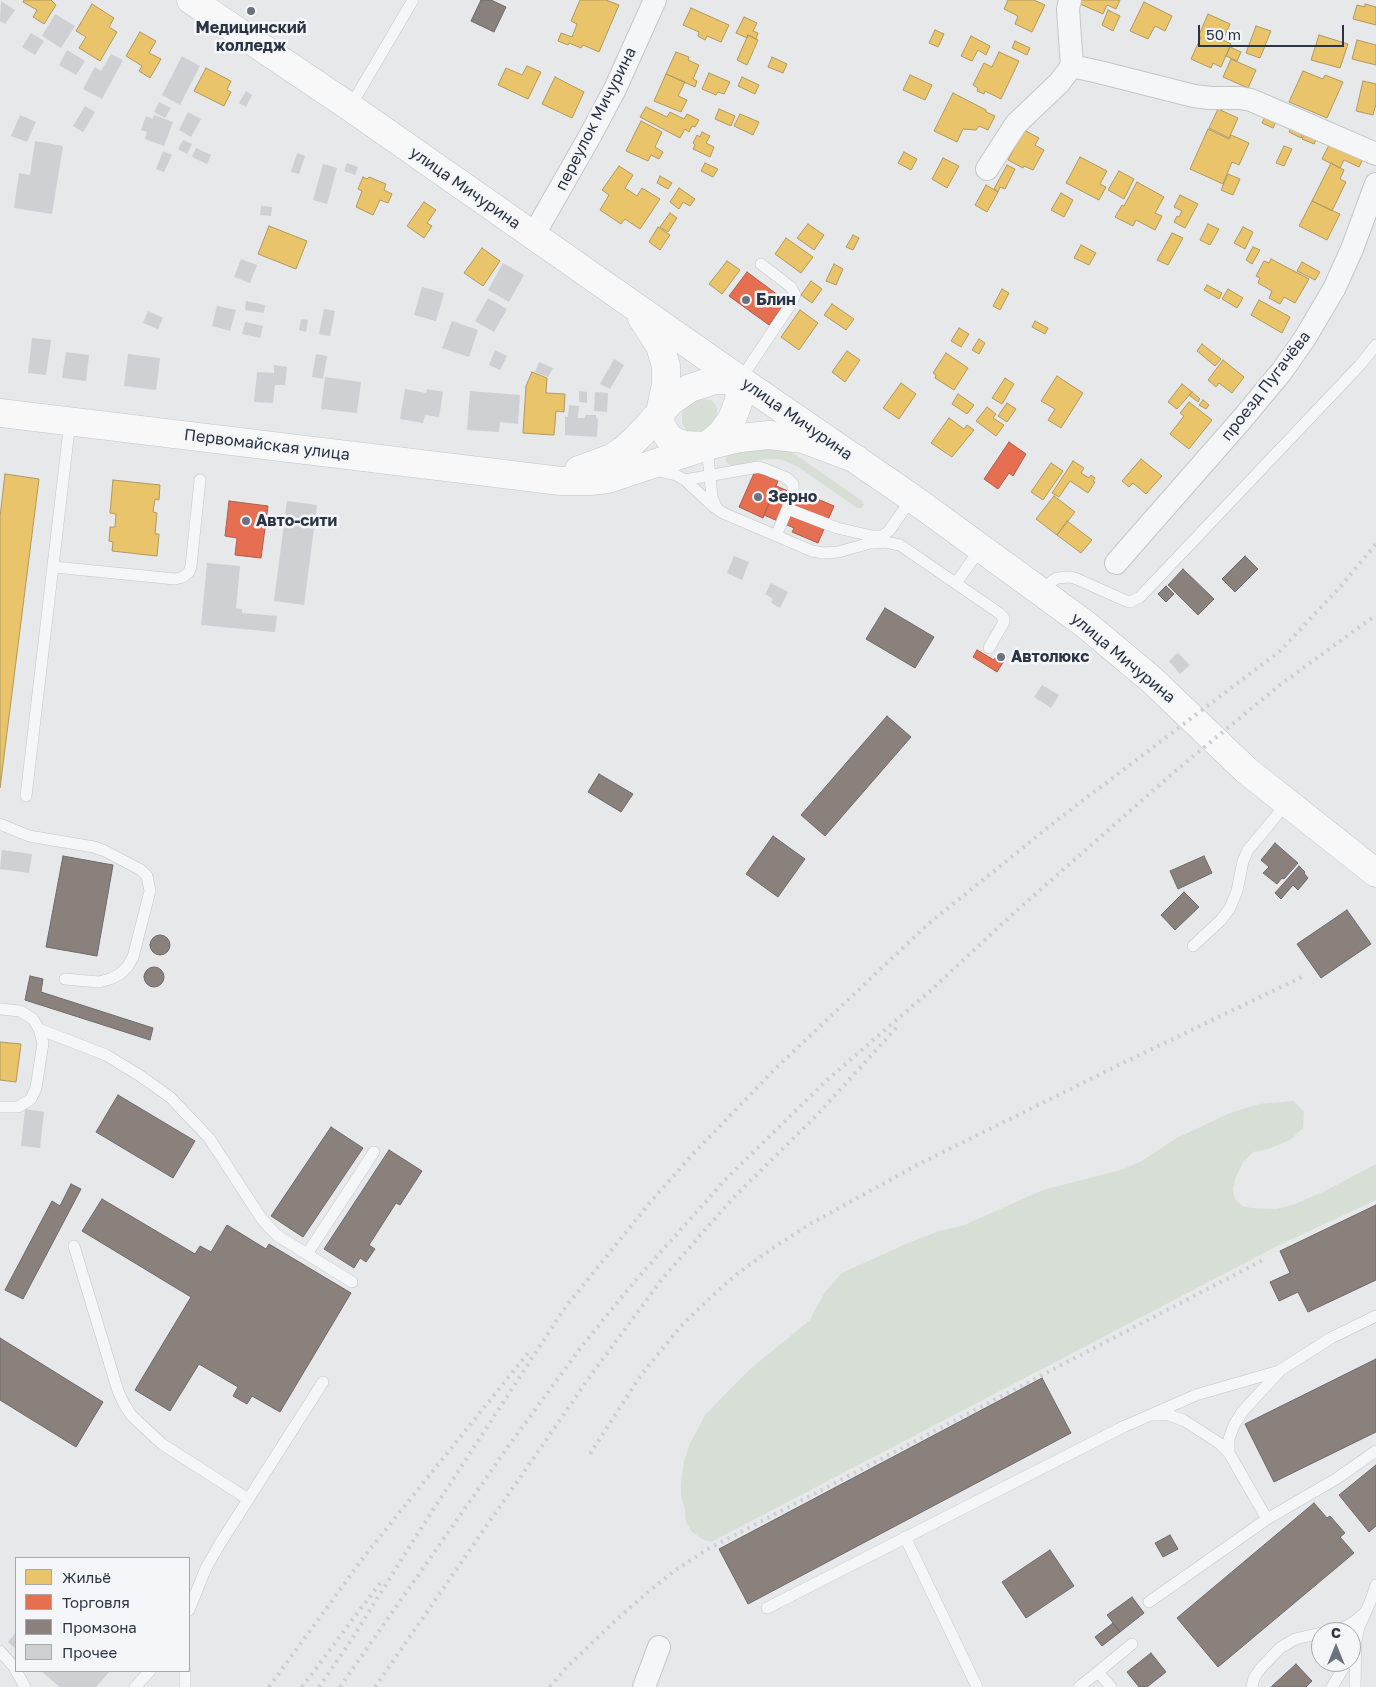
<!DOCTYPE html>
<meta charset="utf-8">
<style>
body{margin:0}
#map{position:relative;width:1376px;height:1687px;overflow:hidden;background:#e6e8ea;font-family:"Golos Text",sans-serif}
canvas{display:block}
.legend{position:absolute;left:15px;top:1557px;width:175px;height:115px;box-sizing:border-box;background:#f4f6f9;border:1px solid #a4a8b1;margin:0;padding:6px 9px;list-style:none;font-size:15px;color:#2b3445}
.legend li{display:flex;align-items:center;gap:10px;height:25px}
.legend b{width:25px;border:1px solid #a4a8b1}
.north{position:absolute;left:1311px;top:1622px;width:50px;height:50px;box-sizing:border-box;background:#f4f6f9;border:1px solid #a4a8b1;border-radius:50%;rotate:0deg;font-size:14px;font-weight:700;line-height:20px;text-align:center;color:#2b3445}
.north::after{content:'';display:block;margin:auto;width:18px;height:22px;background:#6c737f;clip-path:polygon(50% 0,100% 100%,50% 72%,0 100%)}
.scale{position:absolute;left:1198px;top:25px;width:146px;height:22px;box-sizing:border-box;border:2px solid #2b3445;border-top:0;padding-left:6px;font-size:15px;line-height:18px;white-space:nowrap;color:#2b3445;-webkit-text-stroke:4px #f4f6f9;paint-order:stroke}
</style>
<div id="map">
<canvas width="1376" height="1687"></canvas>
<ul class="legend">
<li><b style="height:14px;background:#e9c46a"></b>Жильё</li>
<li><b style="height:14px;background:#e76f51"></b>Торговля</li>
<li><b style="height:14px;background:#8a817c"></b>Промзона</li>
<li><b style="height:14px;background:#ced0d3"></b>Прочее</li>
</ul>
<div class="north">С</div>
<div class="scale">50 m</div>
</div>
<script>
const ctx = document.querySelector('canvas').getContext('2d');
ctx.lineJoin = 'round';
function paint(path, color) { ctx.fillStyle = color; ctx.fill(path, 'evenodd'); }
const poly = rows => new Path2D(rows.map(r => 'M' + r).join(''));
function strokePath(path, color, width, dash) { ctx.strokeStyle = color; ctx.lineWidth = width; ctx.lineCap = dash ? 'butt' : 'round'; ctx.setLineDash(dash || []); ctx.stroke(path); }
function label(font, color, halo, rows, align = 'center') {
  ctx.font = font + ' "Golos Text",sans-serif'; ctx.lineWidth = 5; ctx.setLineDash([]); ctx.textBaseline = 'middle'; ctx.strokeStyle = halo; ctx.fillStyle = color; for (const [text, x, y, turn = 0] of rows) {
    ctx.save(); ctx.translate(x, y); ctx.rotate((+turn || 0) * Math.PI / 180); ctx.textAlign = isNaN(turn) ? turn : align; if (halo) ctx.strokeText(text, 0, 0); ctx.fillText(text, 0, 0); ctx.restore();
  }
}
paint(poly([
 [701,399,711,400,715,404,717,408,717,418,704,433,687,432,682,423,682,412,685,408,694,401],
 [761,447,788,451,798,456,862,501,864,504,862,508,857,508,800,468,785,461,778,459,764,459,733,466,730,465,726,461,726,457,730,453],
 [1294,1101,1304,1112,1303,1128,1290,1140,1268,1149,1253,1152,1243,1162,1235,1179,1233,1189,1235,1199,1242,1206,1251,1208,1277,1209,1295,1204,1325,1191,1376,1164,1376,1200,1279,1245,711,1542,702,1539,692,1532,686,1522,685,1509,681,1496,681,1484,684,1461,690,1443,706,1414,749,1370,810,1320,825,1292,842,1273,908,1243,939,1231,962,1226,1043,1190,1121,1170,1142,1161,1175,1139,1230,1113,1259,1104]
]), '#d6ded6');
const homes = poly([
 [24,0,51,0,56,5,44,24,33,17,37,10,23,2,24,0],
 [580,0,606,0,619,5,599,52,583,45,581,48,569,43,568,45,558,41,561,33,572,37,577,24,571,21,580,0],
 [1008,0,1034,0,1045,5,1032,32,1015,24,1018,16,1004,9,1008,0],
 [1082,0,1120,0,1116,9,1107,5,1103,14,1080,4,1082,0],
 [1144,2,1172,16,1165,31,1155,26,1148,39,1130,31,1144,2],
 [92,4,114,18,109,27,117,32,100,61,79,48,86,37,76,31,92,4],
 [1365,4,1376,7,1376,25,1353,19,1357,5,1365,7,1365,4],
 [691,8,729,25,721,42,707,36,705,40,698,36,699,32,683,25,691,8],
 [1108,10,1120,16,1113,31,1102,25,1108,10],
 [1208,14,1230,24,1223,40,1231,44,1221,67,1213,63,1211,68,1191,59,1201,37,1199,35,1208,14],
 [744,17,757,23,753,31,758,33,756,39,748,35,747,38,736,33,744,17],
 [1256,26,1271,31,1260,58,1246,53,1256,26],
 [935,30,944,34,938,47,929,43,935,30],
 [140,32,156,41,149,53,161,59,150,78,139,71,142,66,126,56,140,32],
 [748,35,758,40,747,65,737,60,748,35],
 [1319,35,1348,44,1340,68,1311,60,1319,35],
 [971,36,990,46,986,55,978,50,972,61,961,56,971,36],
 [1357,40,1376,45,1376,65,1352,59,1357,40],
 [1015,41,1030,48,1027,55,1012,48,1015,41],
 [1230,47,1241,52,1237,61,1226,56,1230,47],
 [676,52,689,57,688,60,699,65,693,79,697,81,695,87,666,74,676,52],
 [999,52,1019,61,1001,99,985,91,984,94,977,91,978,88,973,85,984,63,992,67,999,52],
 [772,57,787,64,783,73,768,67,772,57],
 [1231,59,1256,70,1248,88,1223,77,1231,59],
 [527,66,541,72,528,99,498,85,506,68,522,75,527,66],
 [206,68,231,81,227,90,231,92,224,106,194,91,206,68],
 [1303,71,1323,79,1325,75,1343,82,1327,118,1289,102,1303,71],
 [709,73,730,82,724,94,718,92,716,95,702,89,709,73],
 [666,74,685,82,678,96,687,100,681,112,654,101,666,74],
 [910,75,932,85,925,100,903,90,910,75],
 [555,77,584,92,572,118,542,104,555,77],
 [742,77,759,85,755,94,738,86,742,77],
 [1363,81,1376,84,1376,104,1373,115,1356,111,1363,81],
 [953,93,986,110,986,112,995,116,988,130,979,126,976,130,963,129,957,142,934,131,953,93],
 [646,107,667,117,670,112,684,119,687,114,699,120,695,127,692,126,689,132,685,129,680,138,640,117,646,107],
 [719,109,735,116,731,126,715,119,719,109],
 [1218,109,1238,118,1229,138,1209,128,1218,109],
 [740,114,759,122,753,135,734,126,740,114],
 [1266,115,1277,120,1273,128,1262,123,1266,115],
 [641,121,662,132,655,147,663,152,659,159,651,155,648,161,626,151,641,121],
 [1292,126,1303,131,1301,138,1289,132,1292,126],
 [1208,129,1229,139,1231,135,1249,143,1239,165,1232,162,1223,184,1190,169,1208,129],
 [1024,130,1039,138,1035,145,1044,150,1033,170,1024,166,1023,168,1008,160,1024,130],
 [702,132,710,136,706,143,714,147,710,157,693,149,695,145,693,143,697,135,700,137,702,132],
 [1305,132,1317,138,1314,144,1302,139,1305,132],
 [1331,141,1364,157,1359,167,1344,160,1340,168,1322,159,1331,141],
 [1284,146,1292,149,1284,166,1276,163,1284,146],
 [904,152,917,159,911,170,898,163,904,152],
 [1080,157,1107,171,1100,184,1106,187,1099,200,1066,183,1080,157],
 [943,158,959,166,947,188,932,179,943,158],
 [705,163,718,169,713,177,701,171,705,163],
 [1331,163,1344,170,1340,179,1346,182,1332,211,1312,201,1331,163],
 [1007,165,1015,169,1005,189,1000,187,998,192,994,189,1007,165],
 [619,166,633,175,625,188,637,196,642,188,660,199,640,229,625,219,621,224,600,210,609,195,602,190,619,166],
 [1119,171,1134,179,1124,199,1108,190,1119,171],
 [1228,174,1240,179,1233,195,1221,190,1228,174],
 [660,176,672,183,668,189,657,183,660,176],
 [363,177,367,179,369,177,386,184,384,190,392,194,388,203,380,200,373,215,356,207,362,191,358,189,363,177],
 [1137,182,1164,197,1155,213,1162,216,1155,230,1136,220,1133,226,1115,217,1122,205,1124,206,1137,182],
 [986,185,998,192,987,212,975,205,986,185],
 [679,188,695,199,690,206,683,202,679,209,670,202,679,188],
 [1061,193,1073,200,1064,217,1051,210,1061,193],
 [1180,195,1198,204,1185,228,1174,222,1177,216,1179,217,1182,211,1174,207,1180,195],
 [1312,201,1340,214,1327,240,1299,226,1312,201],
 [424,202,436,210,427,223,432,226,424,238,407,226,424,202],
 [670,213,677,218,668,232,660,227,670,213],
 [808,224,824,235,814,250,797,238,808,224],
 [1208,224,1219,229,1210,245,1200,240,1208,224],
 [269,226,307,241,296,269,258,254,269,226],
 [658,227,670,235,660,250,649,242,658,227],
 [1243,227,1253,232,1245,249,1234,243,1243,227],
 [1172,233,1183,238,1168,265,1157,260,1172,233],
 [853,235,859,238,853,250,846,247,853,235],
 [786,238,813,257,801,273,775,254,786,238],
 [1081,245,1096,253,1089,265,1074,258,1081,245],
 [1253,247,1260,250,1252,264,1246,260,1253,247],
 [482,248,500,261,483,286,464,273,482,248],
 [1271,259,1309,279,1295,303,1284,297,1280,304,1269,298,1272,291,1258,283,1260,278,1256,276,1264,261,1269,263,1271,259],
 [727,261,740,270,722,294,709,284,727,261],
 [1302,262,1320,272,1315,280,1297,271,1302,262],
 [834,264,843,269,836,285,826,281,834,264],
 [811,281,822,289,812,303,801,295,811,281],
 [1207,285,1222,293,1219,299,1204,290,1207,285],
 [1002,289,1009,293,1000,310,993,306,1002,289],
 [1228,289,1243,298,1237,308,1222,299,1228,289],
 [1259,300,1290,317,1282,333,1251,315,1259,300],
 [832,304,854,319,846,330,824,315,832,304],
 [800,310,818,323,799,350,781,337,800,310],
 [1035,321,1048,328,1045,334,1032,327,1035,321],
 [959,328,969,334,961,347,951,341,959,328],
 [979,339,985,343,979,354,972,350,979,339],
 [1202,344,1221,359,1215,366,1197,351,1202,344],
 [847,351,860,360,845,382,832,372,847,351],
 [946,353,968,368,954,390,935,378,936,375,933,373,946,353],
 [1223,360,1244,377,1232,393,1219,383,1216,387,1208,380,1223,360],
 [532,372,547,378,546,393,565,394,564,412,556,411,554,435,523,433,526,386,532,372],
 [1057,376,1083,393,1061,428,1048,420,1055,409,1041,401,1057,376],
 [1005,378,1014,384,1002,404,992,398,1005,378],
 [901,383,916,394,899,419,883,408,901,383],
 [1182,384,1192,392,1177,409,1168,402,1182,384],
 [1192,392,1200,399,1198,402,1189,395,1192,392],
 [958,394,974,405,967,414,952,404,958,394],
 [1203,400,1209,405,1206,409,1199,405,1203,400],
 [1189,402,1212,420,1189,449,1170,434,1184,416,1180,413,1189,402],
 [1007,403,1016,409,1007,422,998,416,1007,403],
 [987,407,996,414,993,418,1004,425,996,436,976,421,987,407],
 [949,418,964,429,967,425,974,430,952,457,931,443,949,418],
 [1141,459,1162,476,1146,494,1133,483,1129,487,1122,481,1141,459],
 [1073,461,1084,468,1081,473,1089,478,1091,475,1095,478,1093,481,1095,482,1088,493,1070,481,1059,497,1052,493,1073,461],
 [1051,463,1063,471,1043,500,1031,492,1051,463],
 [5,474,39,479,0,788,0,517,5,474],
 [113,480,160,485,159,500,155,499,153,512,157,513,155,534,159,534,157,556,112,551,113,542,109,541,110,527,115,527,116,514,110,513,113,480],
 [1054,496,1075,512,1057,535,1036,519,1054,496],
 [1067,521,1092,540,1081,553,1057,535,1067,521],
 [0,1042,21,1044,16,1082,0,1080,0,1042]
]);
paint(homes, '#e9c46a');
strokePath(homes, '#b0995f', 1);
const shops = poly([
 [747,272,786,301,769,325,729,296,747,272],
 [1009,442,1026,454,1013,476,1009,473,998,489,984,479,1009,442],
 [755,471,778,481,763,518,739,507,755,471],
 [776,486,807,499,808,495,834,506,818,543,792,532,794,528,764,515,776,486],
 [229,501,268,506,261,558,235,555,237,538,225,536,229,501],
 [977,650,994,660,999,652,1007,656,997,672,973,657,977,650]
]);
paint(shops, '#e76f51');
strokePath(shops, '#af5d4d', 1);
const industry = poly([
 [481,0,491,0,506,7,494,32,471,21,481,0],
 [1245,556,1258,569,1235,592,1222,579,1245,556],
 [1183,569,1214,599,1198,615,1168,585,1183,569],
 [1166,586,1174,594,1166,602,1158,594,1166,586],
 [885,608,934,637,915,668,866,639,885,608],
 [887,716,911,737,825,836,801,815,887,716],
 [599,774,633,794,621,812,588,792,599,774],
 [773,836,805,859,778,897,746,874,773,836],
 [1275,843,1298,863,1284,879,1282,878,1277,884,1263,873,1269,867,1261,860,1275,843],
 [63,856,113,865,97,956,46,947,63,856],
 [1204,856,1212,873,1178,889,1170,871,1204,856],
 [1299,866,1305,872,1304,873,1308,878,1298,890,1293,885,1281,899,1275,893,1299,866],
 [1184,892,1199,907,1175,930,1161,915,1184,892],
 [1347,910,1371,944,1321,978,1297,944,1347,910],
 '150 945a10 10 0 1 1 20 0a10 10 0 1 1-20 0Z',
 '144 977a10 10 0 1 1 20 0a10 10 0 1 1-20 0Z',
 [30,976,43,979,41,992,153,1028,150,1040,25,1000,30,976],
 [118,1095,195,1141,173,1178,96,1132,118,1095],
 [331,1127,363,1148,303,1237,271,1216,331,1127],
 [389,1150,422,1171,400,1205,396,1203,369,1245,375,1249,366,1262,360,1258,354,1268,324,1249,389,1150],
 [71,1184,81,1189,23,1299,5,1290,52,1201,60,1206,71,1184],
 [102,1199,195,1254,200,1246,211,1252,227,1225,266,1249,269,1244,351,1293,280,1412,252,1396,247,1404,233,1396,238,1387,199,1364,170,1411,135,1390,191,1297,82,1231,102,1199],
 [1376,1205,1376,1280,1308,1312,1298,1292,1279,1301,1270,1282,1290,1273,1280,1251,1376,1205],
 [0,1338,103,1402,76,1447,0,1400,0,1338],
 [1376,1359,1376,1432,1274,1482,1245,1424,1376,1359],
 [1042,1378,1071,1433,748,1604,719,1549,1042,1378],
 [1376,1465,1376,1526,1369,1532,1339,1495,1376,1465],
 [1314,1503,1327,1518,1330,1516,1345,1533,1340,1537,1354,1553,1218,1667,1177,1618,1314,1503],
 [1170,1535,1178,1549,1163,1557,1155,1543,1170,1535],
 [1050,1550,1074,1586,1026,1618,1002,1582,1050,1550],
 [1132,1597,1144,1613,1120,1632,1107,1615,1132,1597],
 [1113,1623,1120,1632,1102,1646,1095,1637,1113,1623],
 [1151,1653,1166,1672,1147,1687,1139,1687,1127,1672,1151,1653],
 [1296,1664,1312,1681,1306,1687,1271,1687,1296,1664]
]);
paint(industry, '#8a817c');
strokePath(industry, '#6e6a6c', 1);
paint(poly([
 [1,1,15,10,5,24,0,21],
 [55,14,75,26,61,48,42,36],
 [31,33,44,41,35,55,22,47],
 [67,50,85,61,76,75,59,65],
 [111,54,123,60,102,99,83,89,95,67,101,71],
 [182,56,200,66,180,105,162,95],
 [246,91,252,95,246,107,239,103],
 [159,102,171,108,165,118,154,112],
 [85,106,95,112,83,132,73,126],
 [188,112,201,119,191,137,179,130],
 [20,115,36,122,27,142,11,136],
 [154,115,173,122,164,146,145,139,147,132,141,130,146,116,153,119],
 [183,140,192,144,187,154,178,149],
 [35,141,63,146,52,214,14,208,19,173,30,175],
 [196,148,211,155,207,164,192,157],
 [163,151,172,155,164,172,156,169],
 [297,153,305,156,299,174,291,172],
 [347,163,358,167,355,175,344,171],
 [323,164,337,168,327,204,313,200],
 [261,206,272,207,271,216,260,215],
 [241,259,257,265,250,283,234,277],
 [503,263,524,275,509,302,488,290],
 [422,287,444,293,436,321,414,315],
 [488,298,507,309,494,332,475,321],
 [246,301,265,305,264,313,245,310],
 [217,306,236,310,230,331,212,326],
 [324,309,335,311,330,336,319,334],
 [148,311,163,318,158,329,143,323],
 [301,319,308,320,306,332,299,330],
 [452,321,478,330,469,357,442,348],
 [245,322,263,326,260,338,242,334],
 [32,338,51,340,46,375,28,373],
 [495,350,507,356,500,370,489,365],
 [66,352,89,355,86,381,62,378],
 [128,354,160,358,156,390,124,386],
 [316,354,327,356,323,379,312,377],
 [614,359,624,365,610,389,600,384],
 [539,362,553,368,548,377,535,372],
 [274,365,287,367,285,385,275,385,273,403,254,402,257,372,274,373],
 [325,377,361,382,357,413,321,409],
 [405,389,426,393,427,389,443,392,439,417,425,415,423,423,400,419],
 [470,391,520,395,518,424,500,422,499,432,467,430],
 [579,391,587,392,587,403,579,402],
 [595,392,608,393,607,412,594,411],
 [569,405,579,406,578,418,585,418,585,415,596,415,596,418,598,419,597,437,565,435,565,417,568,417],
 [287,501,317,505,304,605,274,601],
 [734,556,749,562,742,580,727,573],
 [207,563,240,566,236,608,242,609,242,613,277,616,275,632,201,625],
 [771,583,788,592,780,608,771,603,773,599,765,594],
 [1178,653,1190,665,1180,674,1169,661],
 [1042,685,1059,695,1051,708,1034,697],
 [2,850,32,854,29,873,0,869],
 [25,1109,44,1112,40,1148,21,1146],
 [16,1632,16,1649,8,1642],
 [41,1671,110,1671,96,1687,60,1687]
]), '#ced0d3');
const lane = poly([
 [350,107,413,0],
 [740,380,791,304,795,295,791,287,761,264],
 [707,446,712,497,717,509,723,513,812,551,823,553,838,552,867,544,876,540,889,531,912,498],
 [655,470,676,475,685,480,714,507],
 [685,480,758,467,765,469,787,478,793,484,793,495,776,536],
 [788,509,837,528,872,536,881,536],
 [874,543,885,542,900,545,999,613,1004,618,1004,622,989,648],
 [54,567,175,579,183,577,189,572,191,566,200,480],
 [956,583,981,548],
 [1043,592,1052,581,1057,578,1070,577,1077,579,1124,600,1130,602,1140,597,1360,365,1376,345],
 [26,796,70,421],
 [0,824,29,836,94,847,105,851,141,870,147,876,150,891,133,957,128,966,120,974,110,979,99,982,65,979],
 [1193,946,1221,920,1230,908,1237,891,1243,861,1248,850,1287,803],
 [0,1009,20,1011,33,1019,39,1029,43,1043,36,1088,31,1099,18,1107,0,1107],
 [39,1029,106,1055,139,1075,170,1097,209,1138,261,1218,269,1227,278,1236,352,1282],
 [74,1246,118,1391,124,1404,131,1415,162,1444,248,1499],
 [307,1254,374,1152],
 [1154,1415,1169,1415,1185,1421,1219,1443,1229,1453,1267,1519],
 [1229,1453,1229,1439,1234,1425,1242,1412,1279,1372],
 [905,1537,977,1687],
 [1149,1602,1267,1519,1336,1479,1376,1451],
 [767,1608,1123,1427,1196,1395,1279,1371,1331,1338,1376,1316],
 [189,1610,206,1568,221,1542,323,1382],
 [1327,1632,1345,1627,1354,1622,1363,1614],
 [0,1651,14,1667,25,1687],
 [1098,1672,1132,1644],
 [135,1687,150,1671],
 [185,1687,185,1671],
 [1079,1687,1098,1672,1111,1687],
 [1252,1687,1254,1678,1260,1669,1280,1648,1295,1639,1321,1633],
 [1332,1687,1347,1662],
 [1355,1687,1356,1640,1359,1627,1371,1600,1376,1585]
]);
const street = poly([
 [1072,66,1099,72,1194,96,1210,98,1240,98,1251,100,1376,154],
 [987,169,1016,124,1059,83,1072,66,1068,9,1070,0],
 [533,236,590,136,615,89,655,0],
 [1116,563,1243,418,1282,371,1305,338,1334,289,1352,249,1376,184],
 [644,1687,659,1647]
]);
const secondary = poly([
 [191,0,350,107,740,380],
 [642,318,660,346,666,366,666,385,660,412]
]);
const primary = poly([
 [740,380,912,498,1085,624,1152,680,1246,770,1376,873],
 [660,412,661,426,670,439,684,445,707,446,721,434,732,419,738,403,740,393,740,380],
 [0,413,561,481,590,481,608,479,707,446,740,438,769,435,803,439,856,459],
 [579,470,612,458,624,450,637,438,671,401,690,388,715,380,740,380]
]);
strokePath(lane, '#c4c6c8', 12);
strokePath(street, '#c4c6c8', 24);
strokePath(secondary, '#c4c6c8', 29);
strokePath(primary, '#c2c5c8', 29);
strokePath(lane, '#f5f6f7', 11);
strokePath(street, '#f5f6f7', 22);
strokePath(secondary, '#f8f8f8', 28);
strokePath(primary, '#f8f8f8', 28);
strokePath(poly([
 [590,1454,641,1375,681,1326,710,1298,737,1274,773,1248,810,1224,921,1163,1125,1062,1306,975],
 [269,1687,366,1554,528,1353],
 [302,1687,380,1583],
 [319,1687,350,1642,420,1530,564,1309,652,1200,694,1153,775,1069,927,925,1061,817,1280,651,1341,586,1376,544],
 [340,1687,512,1441,582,1346,634,1282,726,1179,827,1080,930,991,1014,913,1173,773,1281,684,1376,615],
 [375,1687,591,1375,662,1279,733,1198,817,1115,898,1026],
 [550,1687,566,1668,615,1621,648,1592,674,1571,708,1549,1265,1259]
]), '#cecfd2', 4, [2.5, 5]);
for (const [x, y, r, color] of [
 [251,11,5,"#6c737f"],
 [746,300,5,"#6c737f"],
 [758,497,5,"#6c737f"],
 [246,521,5,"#6c737f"],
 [1001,657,5,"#6c737f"]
]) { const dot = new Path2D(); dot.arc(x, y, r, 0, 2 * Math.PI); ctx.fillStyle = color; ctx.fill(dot); strokePath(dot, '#f4f6f9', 2); }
label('bold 16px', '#2b3445', '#f4f6f9', [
 ["Медицинский",251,28,"center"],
 ["колледж",251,46,"center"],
 ["Блин",756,300],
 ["Зерно",768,497],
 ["Авто-сити",256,521],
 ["Автолюкс",1011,657]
], 'left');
label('16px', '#2b3445', '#f4f6f9', [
 ["переулок Мичурина",596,119,-63],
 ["улица Мичурина",465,188,35],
 ["проезд Пугачёва",1266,386,-52],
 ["улица Мичурина",797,419,35],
 ["Первомайская улица",267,445,7],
 ["улица Мичурина",1123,658,40]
]);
</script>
